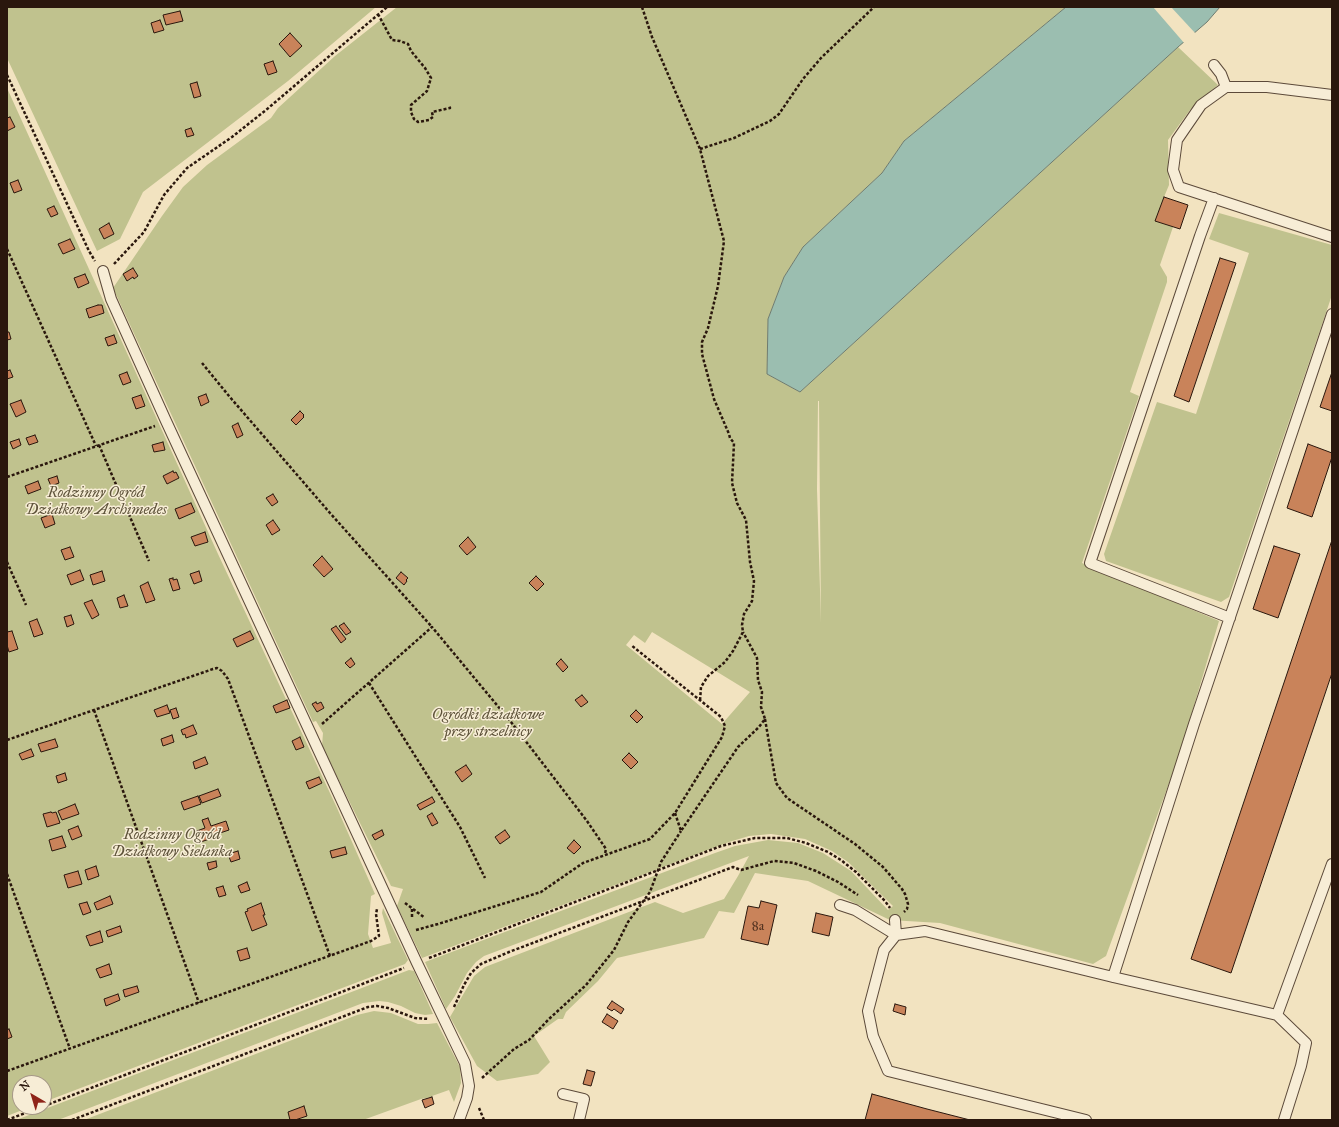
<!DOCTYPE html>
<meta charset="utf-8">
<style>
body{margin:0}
#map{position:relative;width:1339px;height:1127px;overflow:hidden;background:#f2e3c0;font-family:"IM FELL Great Primer",serif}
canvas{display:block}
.frame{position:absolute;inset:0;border:8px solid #2a170d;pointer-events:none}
.north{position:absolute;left:12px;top:1075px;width:40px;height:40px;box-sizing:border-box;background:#f7edd6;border:1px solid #a59786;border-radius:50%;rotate:322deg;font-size:11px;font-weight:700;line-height:16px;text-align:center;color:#2a170d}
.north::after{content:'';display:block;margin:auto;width:14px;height:18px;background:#8f2418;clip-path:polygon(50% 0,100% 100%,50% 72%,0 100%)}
</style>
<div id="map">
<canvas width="1339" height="1127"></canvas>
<div class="frame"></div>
<div class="north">N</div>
</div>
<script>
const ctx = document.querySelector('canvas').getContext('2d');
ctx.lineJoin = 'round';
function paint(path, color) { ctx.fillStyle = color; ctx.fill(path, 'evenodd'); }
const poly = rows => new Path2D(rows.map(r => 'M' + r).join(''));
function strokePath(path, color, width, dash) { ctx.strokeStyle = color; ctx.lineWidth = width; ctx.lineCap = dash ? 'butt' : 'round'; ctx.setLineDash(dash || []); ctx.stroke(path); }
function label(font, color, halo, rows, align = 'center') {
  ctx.font = font + ' "IM FELL Great Primer",serif'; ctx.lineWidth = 3; ctx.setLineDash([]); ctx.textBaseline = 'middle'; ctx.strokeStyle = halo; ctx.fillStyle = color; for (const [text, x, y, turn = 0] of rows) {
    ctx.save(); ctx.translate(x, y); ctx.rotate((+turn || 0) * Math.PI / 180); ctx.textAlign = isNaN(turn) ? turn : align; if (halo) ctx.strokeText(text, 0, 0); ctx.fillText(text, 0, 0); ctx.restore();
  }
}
paint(poly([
 [7,7,376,7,288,81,143,192,120,239,97,251,7,58],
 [397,7,1066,7,904,141,882,173,803,247,784,277,768,319,767,374,800,392,1178,47,1218,85,1190,110,1168,140,1169,185,1164,197,1156,221,1173,227,1160,265,1167,277,1167,282,1130,392,1139,396,1082,563,1219,621,1180,753,1106,956,1093,964,940,923,890,920,808,881,755,873,734,913,719,911,704,938,617,958,598,981,566,1012,563,1019,558,1019,534,1036,550,1062,538,1074,497,1081,477,1066,450,1017,474,976,485,967,655,902,683,913,724,899,738,876,749,856,484,956,476,962,467,973,455,996,446,1009,425,962,715,853,735,846,768,840,798,843,823,853,851,871,888,910,893,906,848,862,832,851,805,839,771,834,749,836,729,842,422,958,397,906,403,889,391,886,322,746,323,733,316,721,313,722,113,288,162,216,183,187,207,165,271,118,278,108,335,56],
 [818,401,819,401,821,623,817,489],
 [652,632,750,692,722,724,626,645,634,635,645,643],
 [7,88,218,554,337,808,375,894,371,896,368,934,373,948,391,943,382,913,383,908,408,960,405,964,44,1102,44,1083,20,1083,20,1107,30,1107,7,1116],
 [1219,213,1332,245,1332,295,1229,597,1221,602,1106,561,1104,554,1157,402,1196,414,1249,253,1209,239],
 [409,970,414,971,433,1014,425,1015,415,1013,401,1006,388,1002,379,1001,363,1003,58,1120,16,1120],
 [374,1011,391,1013,418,1024,428,1024,437,1023,460,1067,461,1083,454,1102,449,1090,432,1096,432,1097,421,1099,363,1120,84,1120,357,1015]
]), '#c0c28e');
const water = poly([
 [1066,7,1220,7,1207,22,1178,47,800,392,767,374,768,319,784,277,803,247,882,173,904,141,1066,7]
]);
paint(water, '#9bbeb0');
strokePath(water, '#6e7b6f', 1);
paint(poly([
 [1153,7,1171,7,1196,34,1185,44]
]), '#f2e3c0');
const building = poly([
 [180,11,183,21,166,25,163,15,180,11],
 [160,20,164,30,154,33,151,23,160,20],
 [290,33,302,46,290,57,279,44,290,33],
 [273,61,277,72,268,75,264,64,273,61],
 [197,82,201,96,194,98,190,84,197,82],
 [10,117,15,127,7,131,7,118,10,117],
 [191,128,194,135,187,137,185,130,191,128],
 [18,180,22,190,14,193,10,183,18,180],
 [1164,197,1188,205,1180,229,1155,221,1164,197],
 [54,206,58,214,51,217,47,209,54,206],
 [109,223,114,234,104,239,99,229,109,223],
 [70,239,75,249,63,254,58,244,70,239],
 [1220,258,1236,263,1189,402,1174,396,1220,258],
 [133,268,138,276,134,279,133,277,127,281,123,274,133,268],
 [85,274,89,283,78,288,74,278,85,274],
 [98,305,102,305,104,313,89,318,86,309,98,305],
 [7,332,9,332,11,339,7,340,7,332],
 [114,335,117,343,108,346,105,338,114,335],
 [10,370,13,377,7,379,7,371,10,370],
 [127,372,131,382,123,385,119,375,127,372],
 [1332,372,1332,411,1320,407,1332,372],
 [206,394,209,402,201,406,198,397,206,394],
 [141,395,145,406,136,409,132,398,141,395],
 [21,400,26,412,16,417,10,404,21,400],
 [300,411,304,415,303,416,304,417,296,425,291,420,300,411],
 [238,423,243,435,237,438,232,426,238,423],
 [35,435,38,442,29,445,26,438,35,435],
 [19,439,21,445,13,449,10,442,19,439],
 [163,442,165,450,154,452,152,445,163,442],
 [1308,444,1332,453,1332,457,1312,517,1287,508,1308,444],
 [173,471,174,473,176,472,179,478,167,484,163,476,173,471],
 [57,476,59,483,51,486,48,479,57,476],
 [38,481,41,489,28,494,25,486,38,481],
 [273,494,278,502,272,506,266,498,273,494],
 [191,503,195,512,179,519,175,509,191,503],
 [52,514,55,524,45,528,41,518,52,514],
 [273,520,280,530,272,535,266,525,273,520],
 [205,532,208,542,195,546,191,537,205,532],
 [468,537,476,547,467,555,459,546,468,537],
 [1332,540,1332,673,1231,973,1191,959,1332,540],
 [1274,546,1300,554,1278,618,1253,609,1274,546],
 [70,547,74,557,65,560,61,550,70,547],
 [322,556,333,569,324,577,313,565,322,556],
 [80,570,84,580,71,585,67,575,80,570],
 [102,571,105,581,93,585,90,575,102,571],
 [199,571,202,581,194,584,190,574,199,571],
 [401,572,408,578,406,580,407,581,404,585,396,578,401,572],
 [536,576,544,584,537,591,529,583,536,576],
 [173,578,173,580,177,579,180,589,173,591,169,579,173,578],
 [148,582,155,600,146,603,140,586,148,582],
 [124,595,128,606,120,608,117,598,124,595],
 [92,600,99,615,92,619,84,603,92,600],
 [71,615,74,624,67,627,64,617,71,615],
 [37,619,43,634,34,637,29,622,37,619],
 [344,623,351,632,346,635,339,626,344,623],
 [336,626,346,639,341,643,331,629,336,626],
 [12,631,18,649,9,652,7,645,7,632,12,631],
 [250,631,254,639,237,647,233,639,250,631],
 [351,658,355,664,350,668,345,663,351,658],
 [561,659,568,667,563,672,556,664,561,659],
 [582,695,588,702,581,707,575,700,582,695],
 [287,700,290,708,276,713,273,706,287,700],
 [316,702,317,704,321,702,324,708,317,712,312,704,316,702],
 [167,705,170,713,157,717,154,710,167,705],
 [176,708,179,717,173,719,170,710,176,708],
 [636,710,643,717,637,723,630,716,636,710],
 [193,725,197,734,186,738,185,734,183,735,181,730,193,725],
 [172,735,174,742,163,746,161,739,172,735],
 [300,737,304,747,296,750,292,741,300,737],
 [55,739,58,747,41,752,38,744,55,739],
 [31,749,34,756,22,760,19,754,31,749],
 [629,753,638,762,631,769,622,760,629,753],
 [205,757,208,764,195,769,193,762,205,757],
 [466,765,472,774,462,782,455,772,466,765],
 [65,773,67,780,58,783,56,776,65,773],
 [319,777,322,783,309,789,306,782,319,777],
 [218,789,221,796,202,803,199,796,218,789],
 [198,796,201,804,184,810,181,802,198,796],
 [432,797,435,802,420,810,417,805,432,797],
 [75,804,79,814,62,820,58,811,75,804],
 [51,812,52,813,56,812,60,823,47,827,43,814,51,812],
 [432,813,438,823,432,826,427,816,432,813],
 [208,818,211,826,226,821,229,830,214,835,215,837,198,843,194,832,205,828,202,820,208,818],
 [78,826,82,836,72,840,68,830,78,826],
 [382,830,384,835,375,840,372,835,382,830],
 [505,830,510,837,500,844,495,837,505,830],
 [62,836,66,847,52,851,49,840,62,836],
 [574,840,581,847,574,854,567,848,574,840],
 [345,847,347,854,332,858,330,851,345,847],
 [238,851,240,859,231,862,228,854,238,851],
 [216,861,217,867,209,870,207,863,216,861],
 [96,866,99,876,88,880,85,870,96,866],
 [78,871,82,884,68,888,64,875,78,871],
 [247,882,250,890,241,893,238,886,247,882],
 [223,886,226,895,219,897,216,888,223,886],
 [110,896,113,904,97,910,94,903,110,896],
 [761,901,777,905,768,945,741,939,748,906,759,908,761,901],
 [87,902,91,912,83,915,79,904,87,902],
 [261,903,265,915,263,915,267,925,252,931,245,912,248,911,247,909,261,903],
 [816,913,833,917,829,936,812,932,816,913],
 [120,926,122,932,108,937,106,931,120,926],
 [100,931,103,942,90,946,86,936,100,931],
 [247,948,250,958,240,961,237,951,247,948],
 [109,964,112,974,100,978,96,969,109,964],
 [137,986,139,992,125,997,123,990,137,986],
 [118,994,120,1000,106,1006,104,999,118,994],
 [612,1001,624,1009,621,1014,614,1009,612,1011,607,1008,612,1001],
 [895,1004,906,1007,905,1015,893,1011,895,1004],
 [607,1014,618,1021,613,1029,602,1022,607,1014],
 [9,1029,12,1037,7,1039,7,1030,9,1029],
 [587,1070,595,1072,591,1086,583,1084,587,1070],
 [872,1094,927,1109,970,1120,865,1120,872,1094],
 [432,1097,434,1104,425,1108,422,1100,432,1097],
 [304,1106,307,1116,295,1120,290,1120,288,1112,304,1106]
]);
paint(building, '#c9835a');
strokePath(building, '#2a170d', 1);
const service = poly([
 [1214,65,1221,74,1226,87],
 [1332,95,1267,87,1226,87,1201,105,1177,140,1173,170,1179,187,1332,237],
 [1214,198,1200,236,1090,563,1230,618],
 [103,271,111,299,166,421,417,963,465,1063,469,1086,467,1098,459,1120],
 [840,905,855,910,896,935,884,950,868,1011,873,1036,888,1071,1086,1120],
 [895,920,896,935,925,931,1113,977,1277,1015,1332,864],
 [1113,977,1194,724,1332,314],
 [1277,1015,1306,1043,1301,1066,1284,1120],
 [563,1094,584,1099,579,1120]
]);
strokePath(service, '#5c4a3a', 12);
strokePath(poly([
 [642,7,652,37,700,149,724,241,718,286,708,328,702,342,702,354,714,399,729,434,730,438,734,443,732,483,737,503,746,520,750,562,754,581,752,601,744,614,742,625,743,632,733,651,725,662,708,676,701,687,700,701],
 [378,14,392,40,400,41,408,44,411,51,425,68,431,78,427,91,411,105,411,112,414,119,418,122,429,120,433,117,432,112,450,108,449,105],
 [7,75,89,251,95,261],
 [700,149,734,138,770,121,779,114,803,79,821,58,874,7],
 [7,249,96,446],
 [114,264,144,232,164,195,187,168,232,137,266,110,387,7],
 [202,363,229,396,330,513,432,627],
 [99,445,149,561],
 [7,477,155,426],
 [7,562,26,605],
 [369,683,460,827,485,878],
 [94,710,199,1003],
 [765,719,776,783,787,798,855,844,883,867,902,889,905,894,908,904,907,909,904,912],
 [322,724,432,627,511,722,587,821,606,849,605,854],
 [7,740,213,669,217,668,222,671,228,679,330,956],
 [675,813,681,831,738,747,759,727,765,719,761,707,762,692,758,680,757,658,743,632],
 [7,874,70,1049],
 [405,903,425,918],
 [412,909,412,918],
 [416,930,438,924,541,892,583,863,650,839,675,813,722,737,725,726,721,717,631,645],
 [429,958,721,846,755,838,787,838,806,843,828,852,841,860,856,872,885,901,890,908],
 [454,1007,464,985,471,973,481,964,509,952,733,867,741,870,774,861,794,863,816,871,838,882,858,895],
 [7,1071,371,941,379,936,376,914,377,909],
 [482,1078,514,1049,529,1040,549,1019,586,985,614,950,628,922,650,892,661,862,681,831],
 [44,1106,404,968],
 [479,1108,484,1120],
 [7,1120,41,1107],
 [72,1120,368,1007,377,1006,388,1008,415,1018,429,1019]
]), '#2a170d', 2.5, [3, 2]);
strokePath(service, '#f7edd6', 10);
label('13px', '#523220', null, [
 ["8a",758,927]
]);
label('italic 15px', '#5e533a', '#f7edd6', [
 ["Rodzinny Ogród",96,493],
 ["Działkowy Archimedes",96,510],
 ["Ogródki działkowe",488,715],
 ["przy strzelnicy",488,732],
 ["Rodzinny Ogród",172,835],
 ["Działkowy Sielanka",172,852]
]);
</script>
